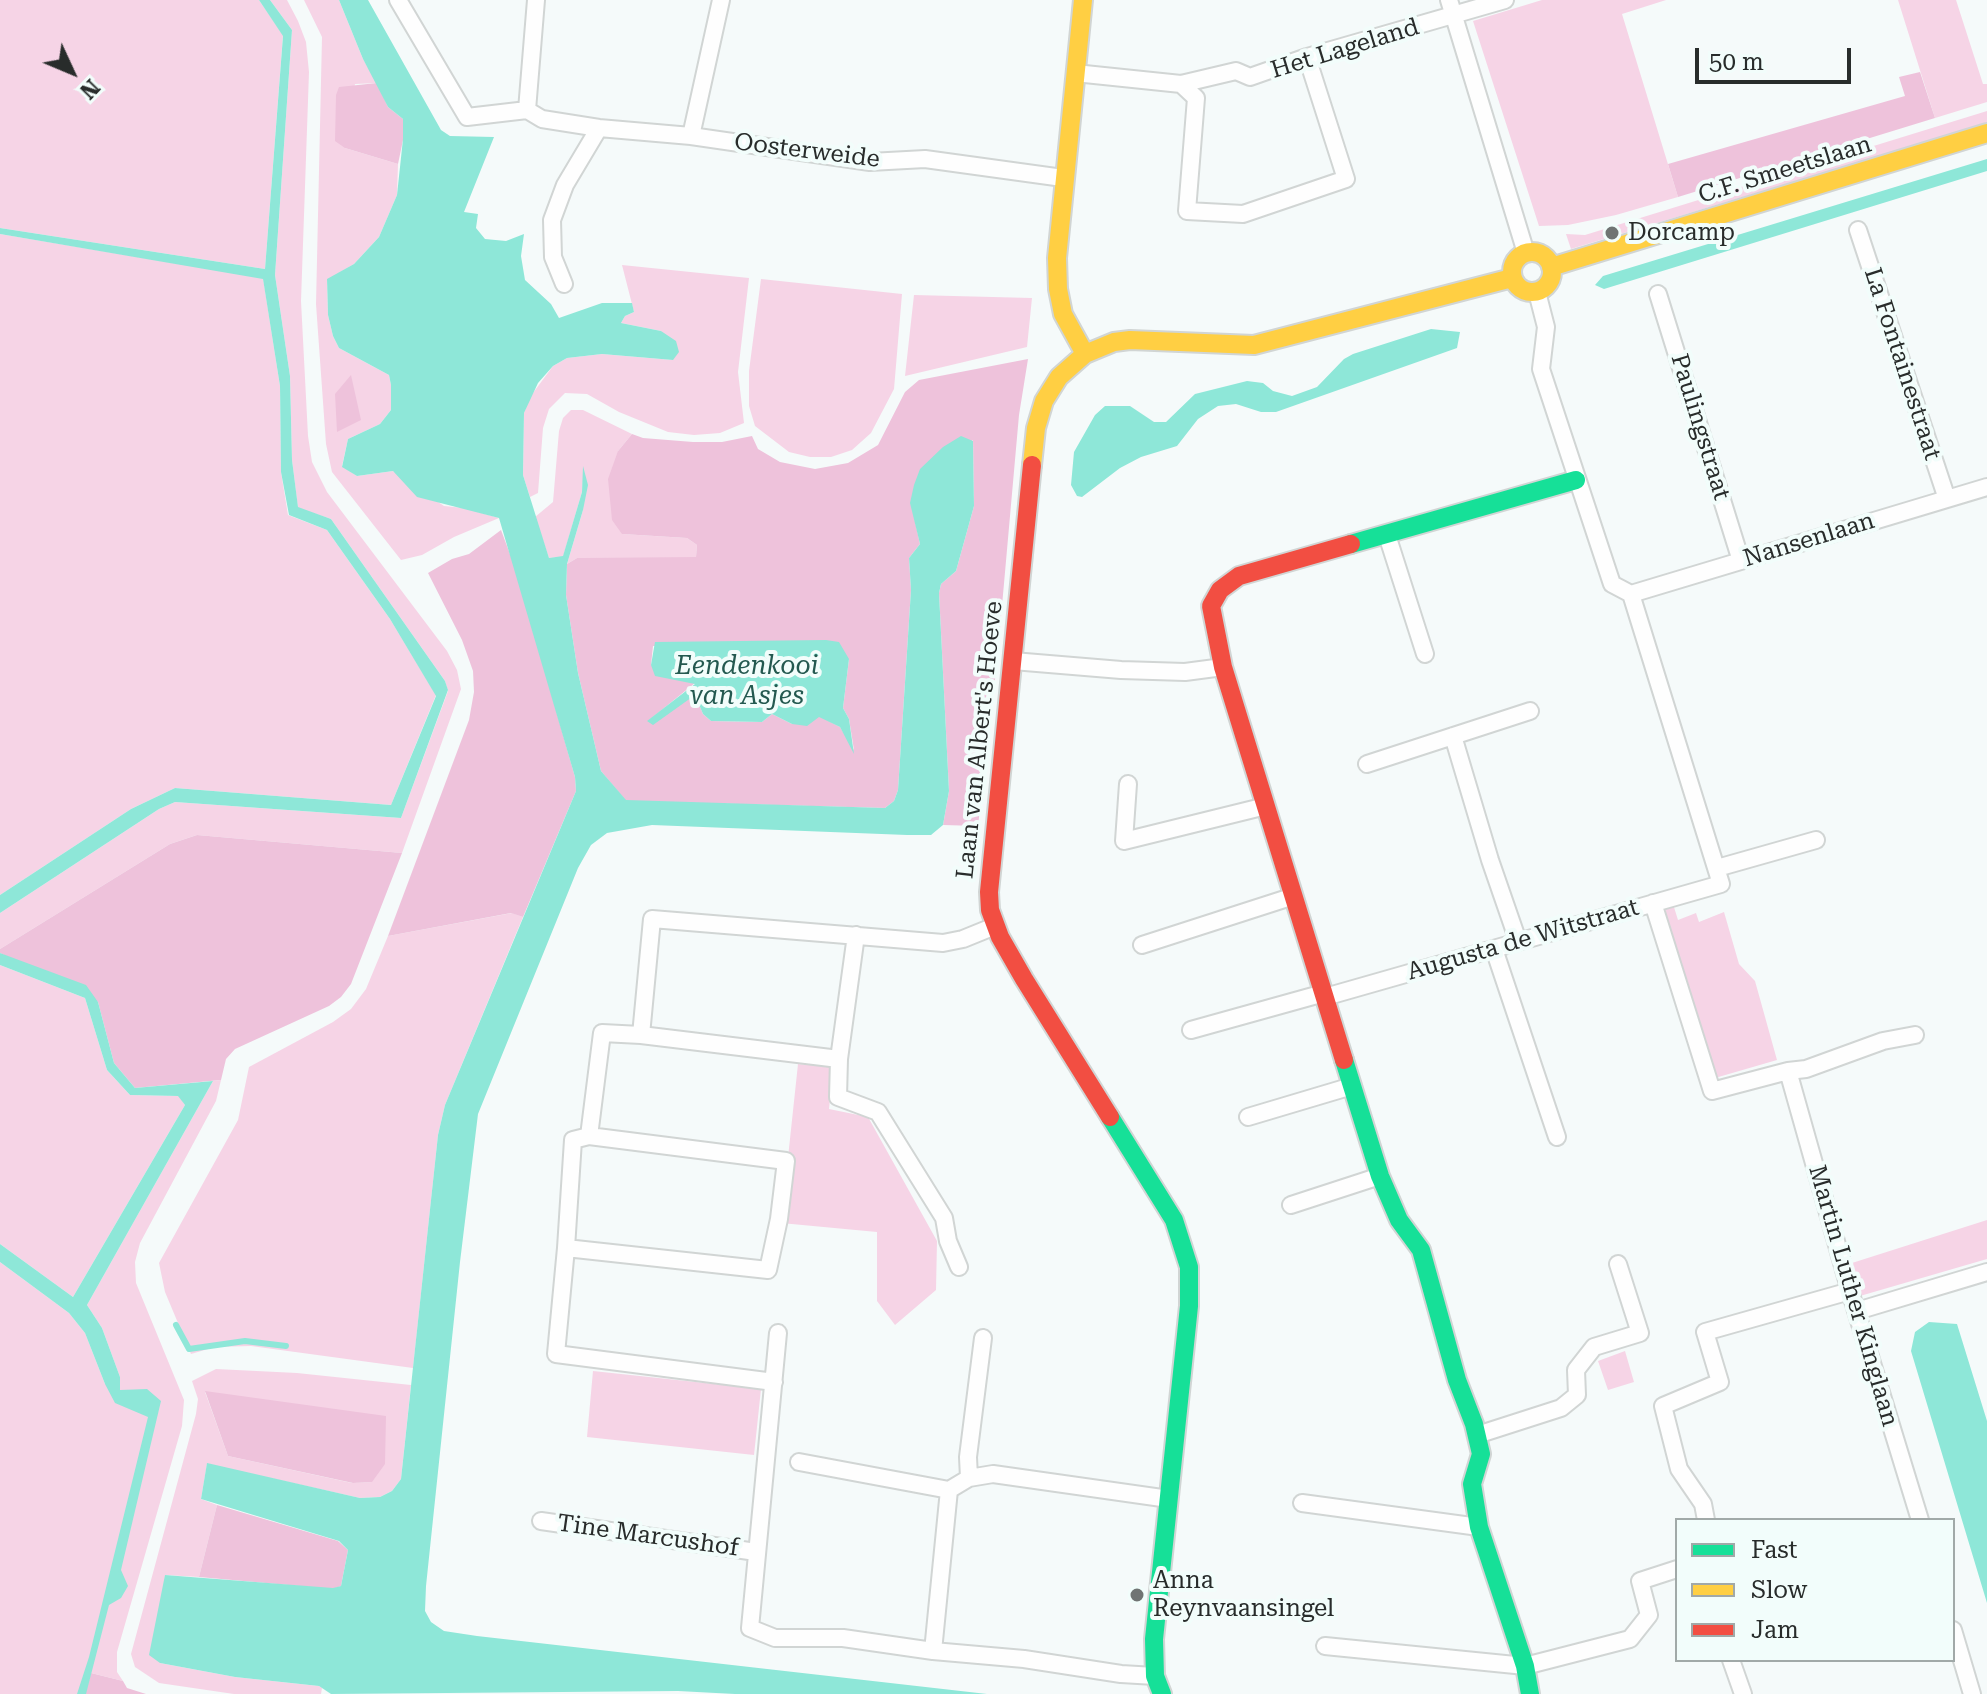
<!DOCTYPE html>
<style>
body{margin:0}
#map{position:relative;width:1987px;height:1694px;overflow:hidden;background:#f5fafa;font-family:"Roboto Serif",serif}
canvas{display:block}
.legend{position:absolute;left:1675px;top:1518px;width:280px;height:144px;box-sizing:border-box;background:#f2fdfb;border:2px solid #a1a9a8;margin:0;padding:10px 14px;list-style:none;font-size:24px;color:#282c2b}
.legend li{display:flex;align-items:center;gap:16px;height:40px}
.legend b{width:40px;border:2px solid #a1a9a8}
.north{position:absolute;left:32px;top:32px;width:80px;height:80px;-webkit-text-stroke:6px #f2fdfb;paint-order:stroke;rotate:134deg;font-size:22px;font-weight:700;line-height:32px;text-align:center;color:#282c2b}
.north::after{content:'';display:block;margin:auto;width:28px;height:36px;background:#282c2b;clip-path:polygon(50% 0,100% 100%,50% 72%,0 100%)}
.scale{position:absolute;left:1695px;top:48px;width:156px;height:36px;box-sizing:border-box;border:4px solid #282c2b;border-top:0;padding-left:10px;font-size:24px;line-height:28px;white-space:nowrap;color:#282c2b;-webkit-text-stroke:6px #f2fdfb;paint-order:stroke}
</style>
<div id="map">
<canvas width="1987" height="1694"></canvas>
<ul class="legend">
<li><b style="height:10px;background:#16e098"></b>Fast</li>
<li><b style="height:10px;background:#ffcf43"></b>Slow</li>
<li><b style="height:10px;background:#f24e42"></b>Jam</li>
</ul>
<div class="north">N</div>
<div class="scale">50 m</div>
</div>
<script>
const ctx = document.querySelector('canvas').getContext('2d');
ctx.lineJoin = 'round';
function paint(path, color) { ctx.fillStyle = color; ctx.fill(path, 'evenodd'); }
const poly = rows => new Path2D(rows.map(r => 'M' + r).join(''));
function strokePath(path, color, width, dash) { ctx.strokeStyle = color; ctx.lineWidth = width; ctx.lineCap = dash ? 'butt' : 'round'; ctx.setLineDash(dash || []); ctx.stroke(path); }
function label(font, color, halo, rows, align = 'center') {
  ctx.font = font + ' "Roboto Serif",serif'; ctx.lineWidth = 8; ctx.setLineDash([]); ctx.textBaseline = 'middle'; ctx.strokeStyle = halo; ctx.fillStyle = color; for (const [text, x, y, turn = 0] of rows) {
    ctx.save(); ctx.translate(x, y); ctx.rotate((+turn || 0) * Math.PI / 180); ctx.textAlign = isNaN(turn) ? turn : align; if (halo) ctx.strokeText(text, 0, 0); ctx.fillText(text, 0, 0); ctx.restore();
  }
}
paint(poly([
 [0,0,259,0,283,35,265,269,0,228],
 [270,0,287,0,298,21,306,42,309,72,301,301,308,436,312,462,327,492,447,651,457,670,461,689,402,853,197,835,170,844,0,949,0,913,159,809,175,802,401,818,448,691,445,681,331,519,298,508,292,460,290,376,275,275,292,30],
 [304,0,339,0,363,59,377,83,355,84,345,148,398,164,397,195,379,237,354,264,327,280,328,315,333,336,339,348,389,375,391,385,391,410,380,424,348,439,342,466,357,476,393,471,444,506,464,508,499,518,454,537,422,555,401,560,332,472,326,444,316,304,322,37],
 [1542,0,1666,0,1622,14,1678,197,1616,215,1568,225,1539,226,1473,21],
 [1898,0,1956,0,1983,84,1987,84,1987,102,1935,118],
 [1987,111,1987,123,1571,249,1566,234,1585,235],
 [0,234,263,278,280,386,281,472,288,515,327,530,390,619,436,695,391,805,175,788,131,809,0,895],
 [622,265,749,278,738,372,744,423,720,433,694,435,668,432,619,412,587,394,565,393,549,409,543,428,538,493,530,497,523,475,524,413,530,397,553,366,567,358,602,354,673,360,661,331,621,323,625,316,634,312],
 [761,279,902,294,894,389,871,433,852,450,831,457,810,457,789,452,755,426,749,406,749,371],
 [914,295,1032,298,1027,347,905,376],
 [571,410,583,410,632,434,618,451,622,534,687,538,697,545,696,558,577,558,567,564,583,510,584,470,582,492,563,557,549,558,535,517,553,502,559,431,563,418],
 [1673,904,1678,920,1696,913,1699,922,1724,912,1739,964,1755,981,1777,1060,1715,1078,1664,913,1668,906],
 [512,913,523,917,445,1105,438,1135,413,1368,251,1346,215,1347,191,1354,165,1292,159,1263,238,1120,249,1067,333,1022,351,1009,366,989,388,936],
 [0,965,85,998,107,1070,130,1095,179,1096,185,1105,73,1297,0,1244],
 [798,1064,833,1067,829,1109,868,1117,937,1241,936,1290,895,1325,877,1301,877,1232,781,1223],
 [221,1080,216,1101,140,1243,135,1262,136,1283,184,1400,182,1426,117,1652,117,1672,123,1681,91,1673,85,1694,0,1694,0,1262,69,1313,85,1333,105,1384,120,1377,102,1328,87,1305,213,1081],
 [1987,1220,1987,1259,1860,1296,1852,1263],
 [1625,1351,1634,1382,1608,1390,1598,1361],
 [216,1369,297,1373,411,1385,401,1479,392,1491,380,1497,360,1498,207,1464,201,1499,217,1505,199,1577,165,1575,160,1663,235,1677,319,1686,322,1688,321,1694,234,1694,159,1683,135,1667,131,1654,196,1414,198,1399,192,1381],
 [205,1392,372,1482,352,1483,228,1456],
 [593,1371,761,1389,754,1455,587,1437]
]), '#f6d4e6');
paint(poly([
 [1920,72,1935,118,1678,197,1668,164,1905,96,1899,77],
 [377,83,388,107,403,119,403,140,398,164,345,148,335,141,336,95,339,87],
 [1028,359,1019,415,997,662,978,826,943,825,949,791,939,593,941,584,956,571,974,506,973,440,911,503,920,544,909,558,911,590,898,790,894,801,885,808,626,801,601,771,578,673,566,595,567,564,577,558,584,558,696,557,697,545,687,538,622,534,612,520,608,479,618,451,632,434,643,438,693,442,722,442,752,436,758,449,780,462,815,469,848,463,878,445,905,392,919,380],
 [653,646,849,659,843,708,849,719,854,750,840,727,819,716,792,724,772,714,762,722,711,721,703,714,695,694,648,721,695,683,651,665],
 [351,375,361,420,337,432,335,394],
 [501,530,516,570,575,777,576,791,523,917,511,913,388,936,469,720,474,692,473,671,462,640,428,573,452,559,469,554],
 [197,835,402,853,351,984,341,997,329,1006,235,1049,226,1059,221,1080,135,1088,114,1063,98,1002,0,953,0,949,170,844],
 [205,1391,386,1416,385,1464,372,1482,353,1483,228,1456],
 [217,1505,338,1541,348,1550,341,1586,333,1589,199,1577],
 [91,1673,123,1681,127,1688,146,1694,85,1694]
]), '#eec2db');
paint(poly([
 [259,0,270,0,292,30,275,275,290,376,292,460,298,507,331,519,445,681,448,690,401,818,175,802,159,809,0,913,0,895,131,809,175,788,391,805,436,696,390,619,327,530,289,515,281,472,280,386,263,279,0,234,0,228,265,269,283,36],
 [339,0,368,0,441,130,450,136,494,137,464,212,478,214,476,228,485,239,506,241,524,234,521,256,525,280,551,304,559,318,602,303,632,303,634,312,625,316,621,323,661,331,676,341,679,352,673,360,602,354,567,358,553,366,538,383,524,413,523,475,549,558,563,556,582,492,583,466,588,485,583,510,567,564,566,595,578,673,601,771,626,800,885,808,894,801,898,790,911,590,909,558,920,544,910,503,914,485,920,469,943,447,961,436,973,441,974,506,956,571,941,584,939,593,949,791,943,825,931,835,907,835,652,825,607,833,591,845,578,868,478,1114,460,1262,426,1586,425,1611,431,1622,444,1631,477,1636,987,1694,735,1694,678,1691,331,1694,319,1686,235,1677,160,1663,149,1655,165,1575,333,1588,341,1586,348,1550,339,1541,201,1499,207,1463,360,1498,380,1497,392,1491,401,1479,438,1135,445,1105,576,791,575,777,499,518,417,497,393,471,357,476,342,467,348,439,380,424,391,410,391,385,389,375,339,348,333,336,328,315,327,279,354,264,379,237,397,195,403,139,403,119,388,107,363,59],
 [1987,159,1987,171,1604,289,1595,285,1603,276],
 [1431,329,1460,332,1457,348,1276,412,1261,412,1236,404,1218,406,1198,419,1177,446,1141,457,1120,468,1082,497,1077,496,1071,485,1074,452,1095,415,1105,406,1130,406,1154,422,1166,422,1195,394,1247,381,1263,383,1273,391,1292,396,1317,387,1344,359,1353,354],
 [826,640,839,642,849,659,843,708,849,719,854,754,840,727,819,717,807,726,792,724,772,714,762,722,711,721,703,714,695,695,653,725,647,721,695,684,655,676,651,665,655,642],
 [0,953,86,985,98,1002,114,1063,135,1088,213,1081,87,1305,102,1328,120,1377,120,1390,147,1389,161,1401,121,1570,128,1586,121,1598,109,1605,86,1694,77,1694,89,1657,148,1417,115,1403,105,1384,85,1333,69,1313,0,1262,0,1244,73,1297,185,1105,178,1096,130,1095,107,1070,85,998,0,965],
 [1929,1322,1957,1324,1987,1421,1987,1603,1911,1351,1915,1332]
]), '#8ee7d8');
strokePath(poly([
 [176,1325,189,1349,245,1341,286,1346]
]), '#8ee7d8', 6);
const street = poly([
 [398,0,467,117,527,110],
 [536,0,527,110,542,119,599,128,691,136,870,162,925,159,1063,178],
 [1449,0,1526,253],
 [1075,73,1181,84,1236,71,1250,77,1307,57,1505,0],
 [1181,84,1196,98,1187,211,1243,214,1346,179,1307,57],
 [691,136,721,0],
 [1858,230,1947,499],
 [564,284,553,257,552,220,565,185,599,128],
 [1658,294,1741,561],
 [1387,535,1425,654],
 [1631,594,1987,487],
 [1013,661,1121,670,1185,672,1223,667],
 [1453,736,1490,860,1518,941],
 [1367,764,1530,711],
 [1128,784,1124,841,1266,806],
 [1717,868,1816,840],
 [1653,903,1712,1091,1788,1071,1806,1069,1883,1041,1915,1035],
 [856,935,839,1059,838,1097,878,1112,944,1218,948,1241,959,1267],
 [1142,945,1294,896],
 [1494,949,1557,1137],
 [1325,997,1721,884,1631,594,1612,584,1541,369,1546,327,1537,292],
 [1191,1030,1324,993],
 [641,1035,839,1059],
 [1788,1071,1850,1291,1920,1520],
 [1248,1117,1352,1086],
 [1291,1205,1380,1176],
 [566,1248,768,1270,779,1219,786,1161,589,1136],
 [1857,1311,1987,1272],
 [778,1333,750,1628,775,1638,843,1638,933,1651,949,1490,969,1478,968,1457,983,1338],
 [774,1382,556,1354,566,1248,573,1140,589,1136,602,1033,641,1035,652,919,943,943,963,939,995,926],
 [1477,1435,1561,1408,1577,1395,1576,1370,1594,1347,1640,1333,1618,1264],
 [799,1462,949,1490],
 [969,1478,993,1474,1169,1499],
 [1302,1503,1479,1527],
 [1706,1520,1703,1504,1679,1469,1663,1406,1720,1382,1705,1332,1850,1291],
 [541,1521,756,1552],
 [1953,1630,1972,1694],
 [1325,1646,1525,1666,1630,1639,1649,1615,1640,1581,1677,1569],
 [933,1651,1024,1659,1121,1674,1155,1676],
 [1731,1660,1743,1694]
]);
const fast = poly([
 [1351,544,1576,480],
 [1344,1060,1380,1176,1399,1220,1421,1250,1457,1380,1474,1424,1481,1454,1472,1484,1479,1527,1525,1666,1530,1694],
 [1110,1117,1174,1220,1189,1267,1189,1306,1154,1639,1155,1676,1162,1694]
]);
const slow = poly([
 [1083,0,1057,258,1058,289,1063,314,1085,354],
 '1512 272a20 20 0 1 1 40 0a20 20 0 1 1-40 0Z',
 [1551,267,1987,133],
 [1032,465,1036,428,1044,401,1059,377,1085,354,1114,342,1130,340,1254,345,1512,278]
]);
const jam = poly([
 [1032,465,989,892,990,910,1000,937,1024,979,1110,1117],
 [1344,1060,1223,667,1211,606,1220,590,1239,576,1351,544]
]);
strokePath(street, '#d1d5d4', 20);
strokePath(fast, '#d1d5d4', 22);
strokePath(slow, '#d1d5d4', 22);
strokePath(jam, '#d1d5d4', 22);
strokePath(street, '#fefefe', 16);
strokePath(fast, '#16e098', 18);
strokePath(slow, '#ffcf43', 18);
strokePath(jam, '#f24e42', 18);
for (const [x, y, r, color] of [
 [1612,233,8,"#707473"],
 [1137,1595,8,"#707473"]
]) { const dot = new Path2D(); dot.arc(x, y, r, 0, 2 * Math.PI); ctx.fillStyle = color; ctx.fill(dot); strokePath(dot, '#f2fdfb', 3); }
label('24px', '#282c2b', '#f2fdfb', [
 ["Het Lageland",1345,49,-17],
 ["Oosterweide",807,151,7],
 ["C.F. Smeetslaan",1785,170,-17],
 ["La Fontainestraat",1902,364,72],
 ["Paulingstraat",1700,427,73],
 ["Nansenlaan",1809,540,-17],
 ["Laan van Albert's Hoeve",980,740,-84],
 ["Augusta de Witstraat",1523,940,-16],
 ["Martin Luther Kinglaan",1853,1296,74],
 ["Tine Marcushof",648,1536,8]
]);
label('24px', '#282c2b', '#f2fdfb', [
 ["Dorcamp",1628,233],
 ["Anna",1153,1581],
 ["Reynvaansingel",1153,1609]
], 'left');
label('italic 26px', '#245950', '#f2fdfb', [
 ["Eendenkooi",747,666],
 ["van Asjes",747,696]
]);
</script>
